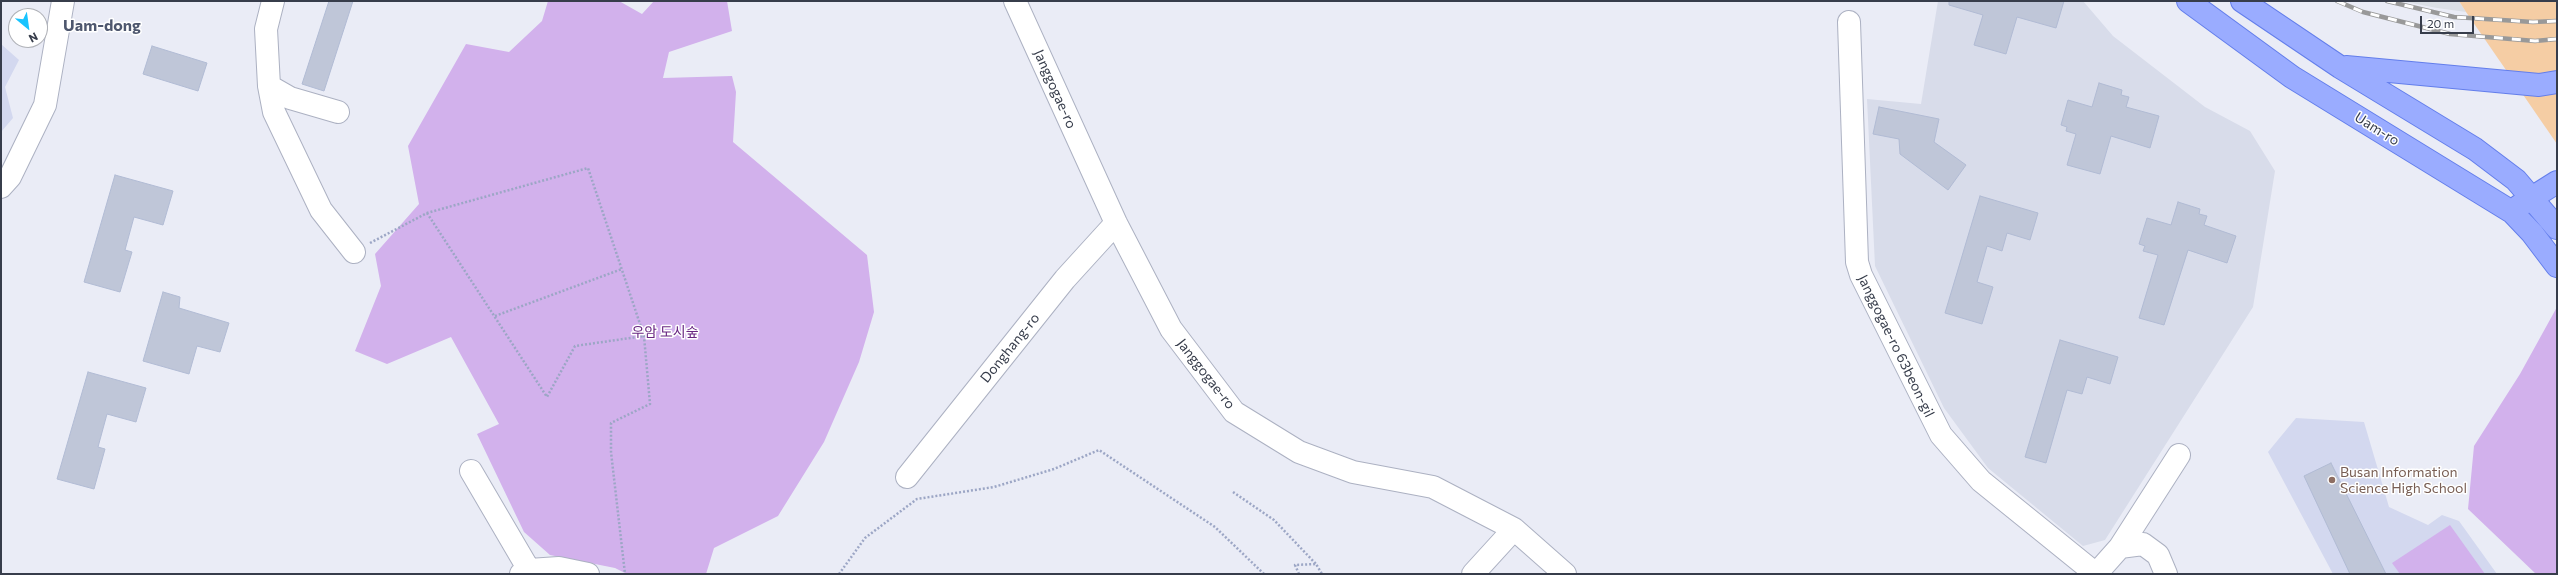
<!DOCTYPE html>
<meta charset="utf-8">
<style>
body{margin:0}
#map{position:relative;width:2558px;height:575px;overflow:hidden;background:#eaecf6;font-family:Commissioner,sans-serif}
canvas{display:block}
.frame{position:absolute;inset:0;border:2px solid #373d4b;pointer-events:none}
.north{position:absolute;left:8px;top:8px;width:40px;height:40px;box-sizing:border-box;background:#fff;border:1px solid #afb1b7;border-radius:50%;rotate:151deg;font-size:11px;font-weight:700;line-height:16px;text-align:center;color:#373d4b}
.north::after{content:'';display:block;margin:auto;width:14px;height:18px;background:#18c4ff;clip-path:polygon(50% 0,100% 100%,50% 72%,0 100%)}
.scale{position:absolute;left:2420px;top:16px;width:54px;height:18px;box-sizing:border-box;border:2px solid #373d4b;border-top:0;padding-left:5px;font-size:12px;line-height:14px;white-space:nowrap;color:#373d4b;-webkit-text-stroke:3px #fff;paint-order:stroke}
</style>
<div id="map">
<canvas width="2558" height="575"></canvas>
<div class="frame"></div>
<div class="north">N</div>
<div class="scale">20 m</div>
</div>
<script>
const ctx = document.querySelector('canvas').getContext('2d');
ctx.lineJoin = 'round';
function paint(path, color) { ctx.fillStyle = color; ctx.fill(path, 'evenodd'); }
const poly = rows => new Path2D(rows.map(r => 'M' + r).join(''));
function strokePath(path, color, width, dash) { ctx.strokeStyle = color; ctx.lineWidth = width; ctx.lineCap = dash ? 'butt' : 'round'; ctx.setLineDash(dash || []); ctx.stroke(path); }
function label(font, color, halo, rows, align = 'center') {
  ctx.font = font + ' Commissioner,"Noto Sans KR",sans-serif'; ctx.lineWidth = 3; ctx.setLineDash([]); ctx.textBaseline = 'middle'; ctx.strokeStyle = halo; ctx.fillStyle = color; for (const [text, x, y, turn = 0] of rows) {
    ctx.save(); ctx.translate(x, y); ctx.rotate((+turn || 0) * Math.PI / 180); ctx.textAlign = isNaN(turn) ? turn : align; if (halo) ctx.strokeText(text, 0, 0); ctx.fillText(text, 0, 0); ctx.restore();
  }
}
paint(poly([
 [1938,1,2083,1,2113,36,2205,107,2250,131,2275,171,2253,307,2105,540,2083,546,1988,468,1944,408,1875,266,1867,99,1921,104]
]), '#d8dcea');
paint(poly([
 [2401,1,2459,1,2466,12,2437,8]
]), '#dbdfe6');
paint(poly([
 [1,44,19,60,5,87,13,118,1,132],
 [2296,418,2364,422,2389,507,2428,525,2442,515,2459,521,2497,574,2333,574,2268,452]
]), '#d3d8ef');
paint(poly([
 [548,1,619,1,642,14,654,1,727,1,732,31,669,52,663,78,732,76,736,92,733,142,867,255,874,312,859,362,824,442,778,516,714,548,706,574,627,574,615,568,550,555,524,532,477,434,499,424,451,337,387,364,355,351,381,286,375,254,419,204,408,146,466,44,509,52,542,21],
 [2557,307,2557,574,2536,574,2468,509,2474,446,2520,374],
 [2450,525,2485,574,2400,574,2392,563]
]), '#d2b1ec');
paint(poly([
 [2459,1,2557,1,2557,144,2466,12]
]), '#f5cda4');
const building = poly([
 [329,1,353,1,324,91,302,84,329,1],
 [1949,1,2064,1,2056,28,2017,17,2006,54,1974,45,1983,15,1949,5,1949,1],
 [152,46,207,63,198,91,143,74,152,46],
 [2099,83,2122,90,2121,95,2129,97,2126,107,2159,116,2150,148,2111,136,2100,174,2067,165,2076,134,2066,131,2067,127,2061,125,2068,100,2092,107,2099,83],
 [1879,107,1939,119,1934,142,1966,165,1948,190,1900,154,1899,139,1873,134,1879,107],
 [115,175,173,191,163,225,134,217,125,250,132,252,120,292,84,282,115,175],
 [1980,196,2038,213,2030,240,2007,233,2002,251,1987,246,1977,282,1993,287,1982,324,1945,313,1980,196],
 [2178,202,2200,209,2199,214,2207,216,2204,225,2236,236,2227,263,2188,250,2164,325,2139,318,2158,255,2143,251,2145,246,2139,244,2147,218,2171,225,2178,202],
 [163,292,180,297,179,308,229,323,220,352,197,346,189,374,143,361,163,292],
 [2060,340,2118,357,2110,384,2087,377,2082,394,2067,390,2046,463,2025,457,2060,340],
 [88,372,146,388,136,422,107,414,98,447,105,449,94,489,57,479,88,372],
 [2331,463,2386,574,2350,574,2304,476,2331,463]
]);
paint(building, '#bfc6d8');
strokePath(building, '#b1bbd4', 1);
const minor = poly([
 [273,1,266,29,269,86,274,112,321,210,354,252],
 [1015,1,1116,223,1171,329,1234,412,1299,452,1353,472,1433,487,1514,529,1565,574],
 [1849,22,1857,262,1861,275,1941,435,1981,481,2096,574],
 [269,86,290,98,338,112],
 [1,187,10,177,45,105,63,1],
 [471,471,529,570],
 [907,477,1065,279,1116,223],
 [2120,547,2143,544,2158,555,2166,574],
 [521,574,529,570,559,568,588,574],
 [1473,574,1514,529],
 [2096,574,2120,547,2179,455]
]);
const major = poly([
 [2188,1,2292,77,2512,212,2532,233,2557,266],
 [2242,1,2340,67,2475,149,2516,180,2557,228],
 [2346,67,2539,85,2557,82],
 [2519,206,2557,182]
]);
strokePath(minor, '#acb1c2', 24);
strokePath(major, '#637eeb', 24);
strokePath(poly([
 [427,213,547,397,575,346,644,336],
 [370,243,427,213,588,168,644,336,650,404,611,423,611,452,625,574],
 [495,316,622,269],
 [1233,492,1274,520,1316,564],
 [839,574,865,538,917,499,994,487,1054,469,1099,450,1215,527,1264,574],
 [1299,574,1295,565,1316,564,1322,574]
]), '#9ca6c5', 2.5, [2, 2]);
strokePath(minor, '#fff', 22);
strokePath(major, '#9aacff', 22);
const rail = poly([
 [2337,1,2363,12,2450,34,2535,41,2557,39],
 [2387,1,2454,17,2533,22,2557,21]
]);
strokePath(rail, '#999', 4.5);
strokePath(rail, '#fff', 3, [9]);
for (const [x, y, r, color] of [
 [2332,480,4,"#8d6e63"]
]) { const dot = new Path2D(); dot.arc(x, y, r, 0, 2 * Math.PI); ctx.fillStyle = color; ctx.fill(dot); strokePath(dot, '#fff', 1.5); }
label('14px', '#373d4b', '#fff', [
 ["Janggogae-ro",1055,89,66],
 ["Uam-ro",2377,129,32],
 ["Janggogae-ro 63beon-gil",1896,346,64],
 ["Donghang-ro",1010,348,-51],
 ["Janggogae-ro",1206,374,52]
]);
label('14px', '#682681', '#fff', [
 ["우암 도시숲",665,332]
]);
label('14px', '#785e54', '#fff', [
 ["Busan Information",2340,472],
 ["Science High School",2340,488]
], 'left');
label('bold 16px', '#4e576e', '#fff', [
 ["Uam-dong",102,26]
]);
</script>
